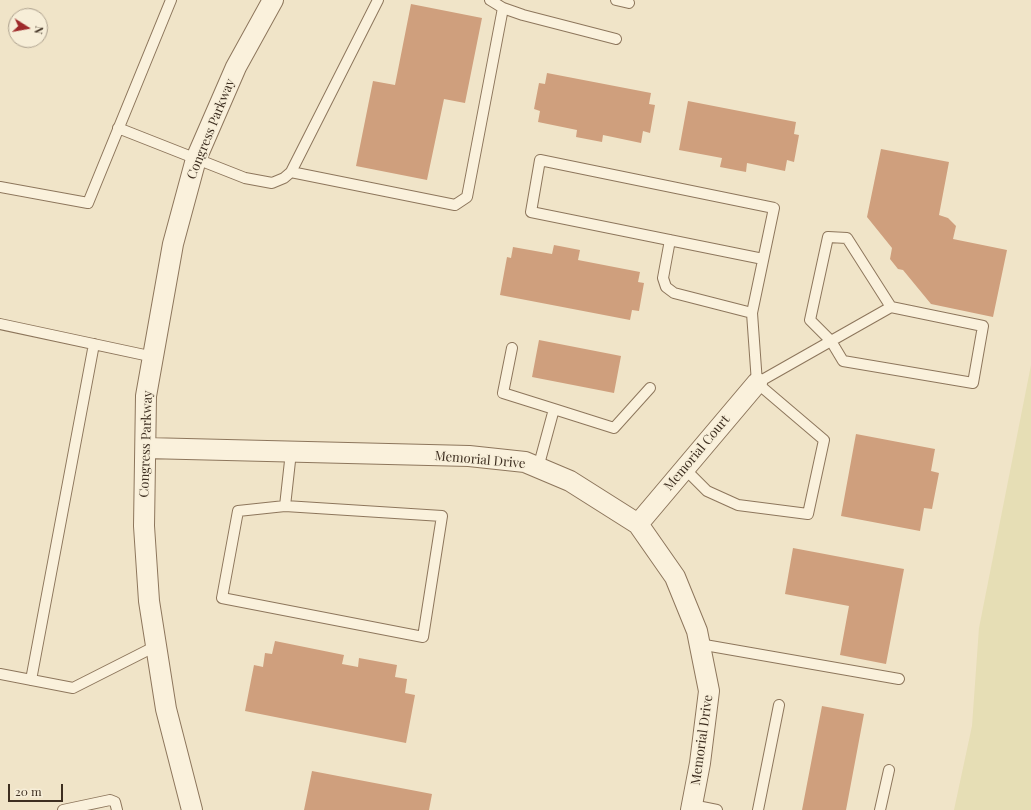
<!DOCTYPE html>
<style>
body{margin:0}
#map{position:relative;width:1031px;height:810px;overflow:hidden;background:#f0e4c8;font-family:"Playfair Display",serif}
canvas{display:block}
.north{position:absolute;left:8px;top:8px;width:40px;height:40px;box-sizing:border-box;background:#f7eed8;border:1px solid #ada18e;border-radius:50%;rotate:101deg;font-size:11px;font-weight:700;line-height:16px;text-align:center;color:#3d2e20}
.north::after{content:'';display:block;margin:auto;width:14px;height:18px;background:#9e2a2b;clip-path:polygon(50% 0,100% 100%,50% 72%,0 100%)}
.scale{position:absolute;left:8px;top:784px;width:55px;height:18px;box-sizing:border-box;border:2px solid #3d2e20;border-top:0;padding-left:5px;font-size:12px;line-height:14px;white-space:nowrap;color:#3d2e20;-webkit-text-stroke:3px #f7eed8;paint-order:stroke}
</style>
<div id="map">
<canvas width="1031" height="810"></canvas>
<div class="north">N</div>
<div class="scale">20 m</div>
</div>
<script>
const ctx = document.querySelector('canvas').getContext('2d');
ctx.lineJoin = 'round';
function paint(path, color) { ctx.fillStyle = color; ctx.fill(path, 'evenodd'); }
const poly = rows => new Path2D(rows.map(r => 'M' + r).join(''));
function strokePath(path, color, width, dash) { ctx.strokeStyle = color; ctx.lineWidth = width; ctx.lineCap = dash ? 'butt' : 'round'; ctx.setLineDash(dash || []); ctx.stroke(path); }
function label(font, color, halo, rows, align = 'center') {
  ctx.font = font + ' "Playfair Display",serif'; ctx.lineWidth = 3; ctx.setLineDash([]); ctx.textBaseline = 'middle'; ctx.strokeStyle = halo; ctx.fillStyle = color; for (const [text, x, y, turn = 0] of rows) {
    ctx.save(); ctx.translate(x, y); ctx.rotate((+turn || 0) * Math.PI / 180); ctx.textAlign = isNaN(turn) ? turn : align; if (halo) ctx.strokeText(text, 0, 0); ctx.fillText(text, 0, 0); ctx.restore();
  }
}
paint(poly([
 [1031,365,1031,810,954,810,972,726,979,628]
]), '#e6deb5');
paint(poly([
 [411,4,482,18,465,103,444,99,427,180,356,166,373,81,395,85],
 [547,73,651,93,649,104,655,105,650,133,643,131,641,143,603,135,602,142,576,137,577,130,538,122,540,111,534,109,539,83,545,84],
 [688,101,796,122,794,134,799,135,794,162,787,160,785,171,747,163,746,172,720,167,722,158,679,150],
 [881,149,949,162,939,215,948,218,956,226,953,239,1007,250,993,317,931,304,903,270,898,269,890,259,892,248,867,217],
 [554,245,580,250,578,260,640,272,638,282,644,283,639,311,632,310,630,320,500,295,507,257,511,258,513,247,552,254],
 [539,340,621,356,614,393,532,377],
 [856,434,935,449,931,471,939,473,932,509,924,508,920,531,841,516],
 [793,548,904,569,886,664,840,655,849,606,785,594],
 [275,641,344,655,342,664,358,667,359,658,397,665,395,677,407,679,405,693,415,695,406,743,245,711,254,665,263,667,265,653,272,654],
 [822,706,864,714,846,810,802,810],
 [312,771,432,794,429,810,304,810]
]), '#cf9f7d');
const service = poly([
 [490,0,503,8,523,15,616,39],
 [616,0,629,3],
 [118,128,245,178,272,183,284,178,291,172,378,0],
 [291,172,455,205,467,197,503,8],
 [0,187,88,203,171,0],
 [670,240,663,278,666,287,674,293,752,313],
 [0,324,154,357],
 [512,348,503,393,554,409],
 [757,383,831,341,843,361,973,383,983,326,891,307,847,238,828,237,810,320,831,341,891,307],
 [538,468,554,409,614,428,650,388],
 [685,469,707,491,738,505,808,514,824,440,757,383,752,313,774,208,540,160,531,212,763,259],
 [285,506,442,516,423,637,222,598,238,511,285,506],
 [285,506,291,452],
 [699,644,899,679],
 [0,674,73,688,156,646],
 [31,680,94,344],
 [692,805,717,810],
 [63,810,110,800,115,802,117,810],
 [758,810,779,705],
 [880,810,889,770]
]);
const minor = poly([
 [146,448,469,456,525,462,570,481,638,524,675,577,697,631,709,691,700,763,691,810],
 [638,524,757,383],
 [192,810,166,709,149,601,144,526,146,396,173,244,196,159,236,67,273,0]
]);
strokePath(service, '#8d765c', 12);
strokePath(minor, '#8d765c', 22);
strokePath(service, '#faf1dc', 10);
strokePath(minor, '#faf1dc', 20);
label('13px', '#3d2e20', '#f7eed8', [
 ["Congress Parkway",211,129,-68],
 ["Congress Parkway",146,444,-88],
 ["Memorial Court",697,453,-50],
 ["Memorial Drive",480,460,5],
 ["Memorial Drive",702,740,-82]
]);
</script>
